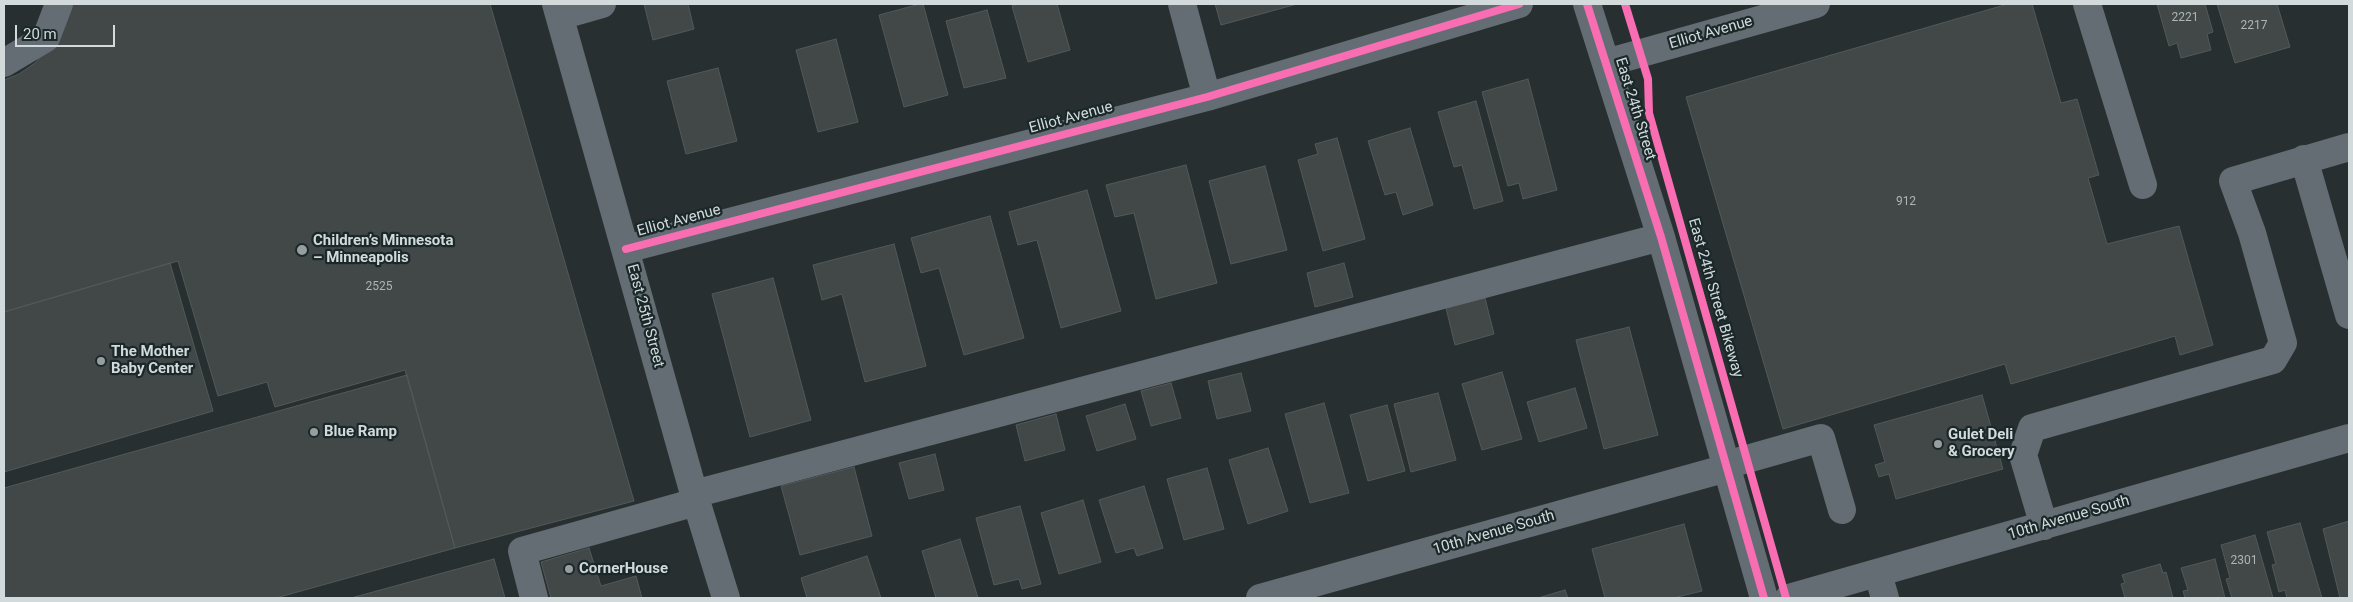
<!DOCTYPE html>
<meta charset="utf-8">
<style>
body{margin:0}
#map{position:relative;width:2353px;height:602px;overflow:hidden;background:#282f30;font-family:Roboto,sans-serif}
canvas{display:block}
.frame{position:absolute;inset:0;border:5px solid #d2dadb;pointer-events:none}
.scale{position:absolute;left:15px;top:25px;width:100px;height:22px;box-sizing:border-box;border:2px solid #d2dadb;border-top:0;padding-left:6px;font-size:15px;line-height:18px;white-space:nowrap;color:#d2dadb;-webkit-text-stroke:4px #1b282a;paint-order:stroke}
</style>
<div id="map">
<canvas width="2353" height="602"></canvas>
<div class="frame"></div>
<div class="scale">20 m</div>
</div>
<script>
const ctx = document.querySelector('canvas').getContext('2d');
ctx.lineJoin = 'round';
function paint(path, color) { ctx.fillStyle = color; ctx.fill(path, 'evenodd'); }
const poly = rows => new Path2D(rows.map(r => 'M' + r).join(''));
function strokePath(path, color, width, dash) { ctx.strokeStyle = color; ctx.lineWidth = width; ctx.lineCap = dash ? 'butt' : 'round'; ctx.setLineDash(dash || []); ctx.stroke(path); }
function label(font, color, halo, rows, align = 'center') {
  ctx.font = font + ' Roboto,sans-serif'; ctx.lineWidth = 4.5; ctx.setLineDash([]); ctx.textBaseline = 'middle'; ctx.strokeStyle = halo; ctx.fillStyle = color; for (const [text, x, y, turn = 0] of rows) {
    ctx.save(); ctx.translate(x, y); ctx.rotate((+turn || 0) * Math.PI / 180); ctx.textAlign = isNaN(turn) ? turn : align; if (halo) ctx.strokeText(text, 0, 0); ctx.fillText(text, 0, 0); ctx.restore();
  }
}
const building = poly([
 [70,4,490,4,634,501,455,548,405,370,275,407,267,382,218,396,178,261,4,312,4,80,19,74,35,63,48,49,70,4],
 [644,4,688,4,694,29,653,40,644,4],
 [920,4,923,4,948,95,904,107,879,15,920,4],
 [1019,4,1057,4,1070,50,1028,62,1012,6,1019,4],
 [1215,4,1297,4,1221,25,1215,4],
 [2008,4,2032,4,2061,103,2077,99,2099,175,2088,178,2107,244,2179,226,2213,345,2180,355,2175,336,2011,384,2005,364,1783,429,1686,97,2008,4],
 [2157,4,2205,4,2213,32,2207,34,2211,50,2181,58,2177,43,2169,46,2157,4],
 [2217,4,2277,4,2290,47,2235,63,2217,4],
 [987,10,1006,78,964,88,946,21,987,10],
 [836,39,858,122,818,132,796,50,836,39],
 [718,68,737,141,686,154,667,81,718,68],
 [1528,79,1557,190,1523,199,1519,183,1508,186,1482,92,1528,79],
 [1476,101,1503,201,1474,209,1462,165,1454,167,1438,112,1476,101],
 [1410,128,1433,205,1403,215,1396,192,1385,195,1368,141,1410,128],
 [1337,138,1365,239,1323,251,1298,160,1318,154,1315,144,1337,138],
 [1186,165,1217,283,1156,299,1134,213,1115,217,1106,185,1186,165],
 [1265,166,1287,250,1231,264,1209,181,1265,166],
 [1087,190,1121,311,1061,328,1037,240,1018,245,1009,212,1087,190],
 [990,216,1024,338,964,355,939,268,921,273,911,238,990,216],
 [894,244,926,366,865,382,842,294,822,300,813,265,894,244],
 [170,263,213,411,4,472,4,312,170,263],
 [1344,263,1353,297,1315,307,1307,273,1344,263],
 [773,278,811,420,750,437,712,294,773,278],
 [1485,298,1494,334,1455,345,1446,308,1485,298],
 [1629,327,1658,435,1604,449,1576,340,1629,327],
 [1502,372,1522,439,1482,450,1462,384,1502,372],
 [1241,373,1251,411,1217,419,1208,381,1241,373],
 [407,375,455,548,276,598,4,598,4,488,407,375],
 [1171,383,1181,418,1151,426,1141,391,1171,383],
 [1575,388,1587,428,1539,442,1527,402,1575,388],
 [1438,393,1456,460,1411,472,1394,404,1438,393],
 [1982,395,2003,469,1896,499,1889,474,1879,477,1875,465,1885,462,1874,425,1982,395],
 [1324,403,1349,493,1310,503,1285,414,1324,403],
 [1125,404,1136,439,1097,451,1086,416,1125,404],
 [1387,405,1405,471,1368,481,1350,415,1387,405],
 [1056,414,1065,450,1025,461,1016,425,1056,414],
 [1268,448,1288,511,1248,524,1229,460,1268,448],
 [935,454,944,490,909,499,899,463,935,454],
 [854,467,872,536,800,555,781,486,854,467],
 [1207,468,1224,529,1184,540,1167,479,1207,468],
 [1144,486,1163,548,1137,556,1134,548,1116,553,1099,500,1144,486],
 [1083,500,1101,562,1059,574,1041,513,1083,500],
 [1020,506,1041,584,1022,589,1019,579,994,585,976,518,1020,506],
 [2349,521,2349,598,2340,598,2323,529,2349,521],
 [2300,523,2322,598,2287,598,2285,590,2279,592,2272,565,2276,564,2267,532,2300,523],
 [1684,524,1702,591,1673,598,1605,598,1592,549,1684,524],
 [2255,535,2273,598,2232,598,2226,579,2230,578,2221,545,2255,535],
 [960,539,978,598,936,598,922,551,960,539],
 [589,548,601,586,636,576,642,598,551,598,541,562,589,548],
 [867,556,881,598,807,598,801,578,867,556],
 [494,559,505,598,351,598,494,559],
 [2215,559,2225,598,2185,598,2183,591,2188,590,2181,568,2215,559],
 [2160,564,2163,573,2166,572,2173,598,2125,598,2121,584,2125,583,2122,575,2160,564],
 [1565,590,1568,598,1538,598,1565,590]
]);
paint(building, '#424747');
strokePath(building, '#535959', 1);
strokePath(poly([
 [556,4,694,494,726,598],
 [1182,4,1207,97],
 [1587,4,1661,237,1764,598],
 [2087,4,2143,185],
 [560,16,602,4],
 [4,63,46,38,59,4],
 [1606,63,1816,4],
 [2304,159,2349,315],
 [626,249,1207,97,1519,4],
 [1726,465,1821,438,1842,510],
 [694,494,1661,237],
 [2044,526,2023,455,2032,428,2273,360,2283,343,2252,233,2233,181,2349,147],
 [1878,574,1885,598],
 [534,598,522,551,696,502],
 [1260,598,1727,468],
 [1789,598,2349,438]
]), '#636d73', 28);
strokePath(poly([
 [1587,4,1661,237,1764,598],
 [1625,4,1648,79,1649,113,1786,598],
 [626,249,1207,97,1519,4]
]), '#f96db3', 8);
for (const [x, y, r, color] of [
 [302,250,6,"#969e9f"],
 [101,361,5,"#969e9f"],
 [314,432,5,"#969e9f"],
 [1938,444,5,"#969e9f"],
 [569,569,5,"#969e9f"]
]) { const dot = new Path2D(); dot.arc(x, y, r, 0, 2 * Math.PI); ctx.fillStyle = color; ctx.fill(dot); strokePath(dot, '#1b282a', 2); }
label('12px', '#aeb5b6', null, [
 ["2221",2185,18],
 ["2217",2254,26],
 ["912",1906,202],
 ["2525",379,287],
 ["2301",2244,561]
]);
label('15px', '#d2dadb', '#1b282a', [
 ["Elliot Avenue",1711,33,-16],
 ["East 24th Street",1635,109,73],
 ["Elliot Avenue",1071,118,-15],
 ["Elliot Avenue",679,221,-15],
 ["East 24th Street Bikeway",1715,298,74],
 ["East 25th Street",645,316,75],
 ["10th Avenue South",2069,518,-16],
 ["10th Avenue South",1494,533,-16]
]);
label('bold 15px', '#d2dadb', '#1b282a', [
 ["Children’s Minnesota",313,241],
 ["– Minneapolis",313,258],
 ["The Mother",111,352],
 ["Baby Center",111,369],
 ["Blue Ramp",324,432],
 ["Gulet Deli",1948,435],
 ["& Grocery",1948,452],
 ["CornerHouse",579,569]
], 'left');
</script>
